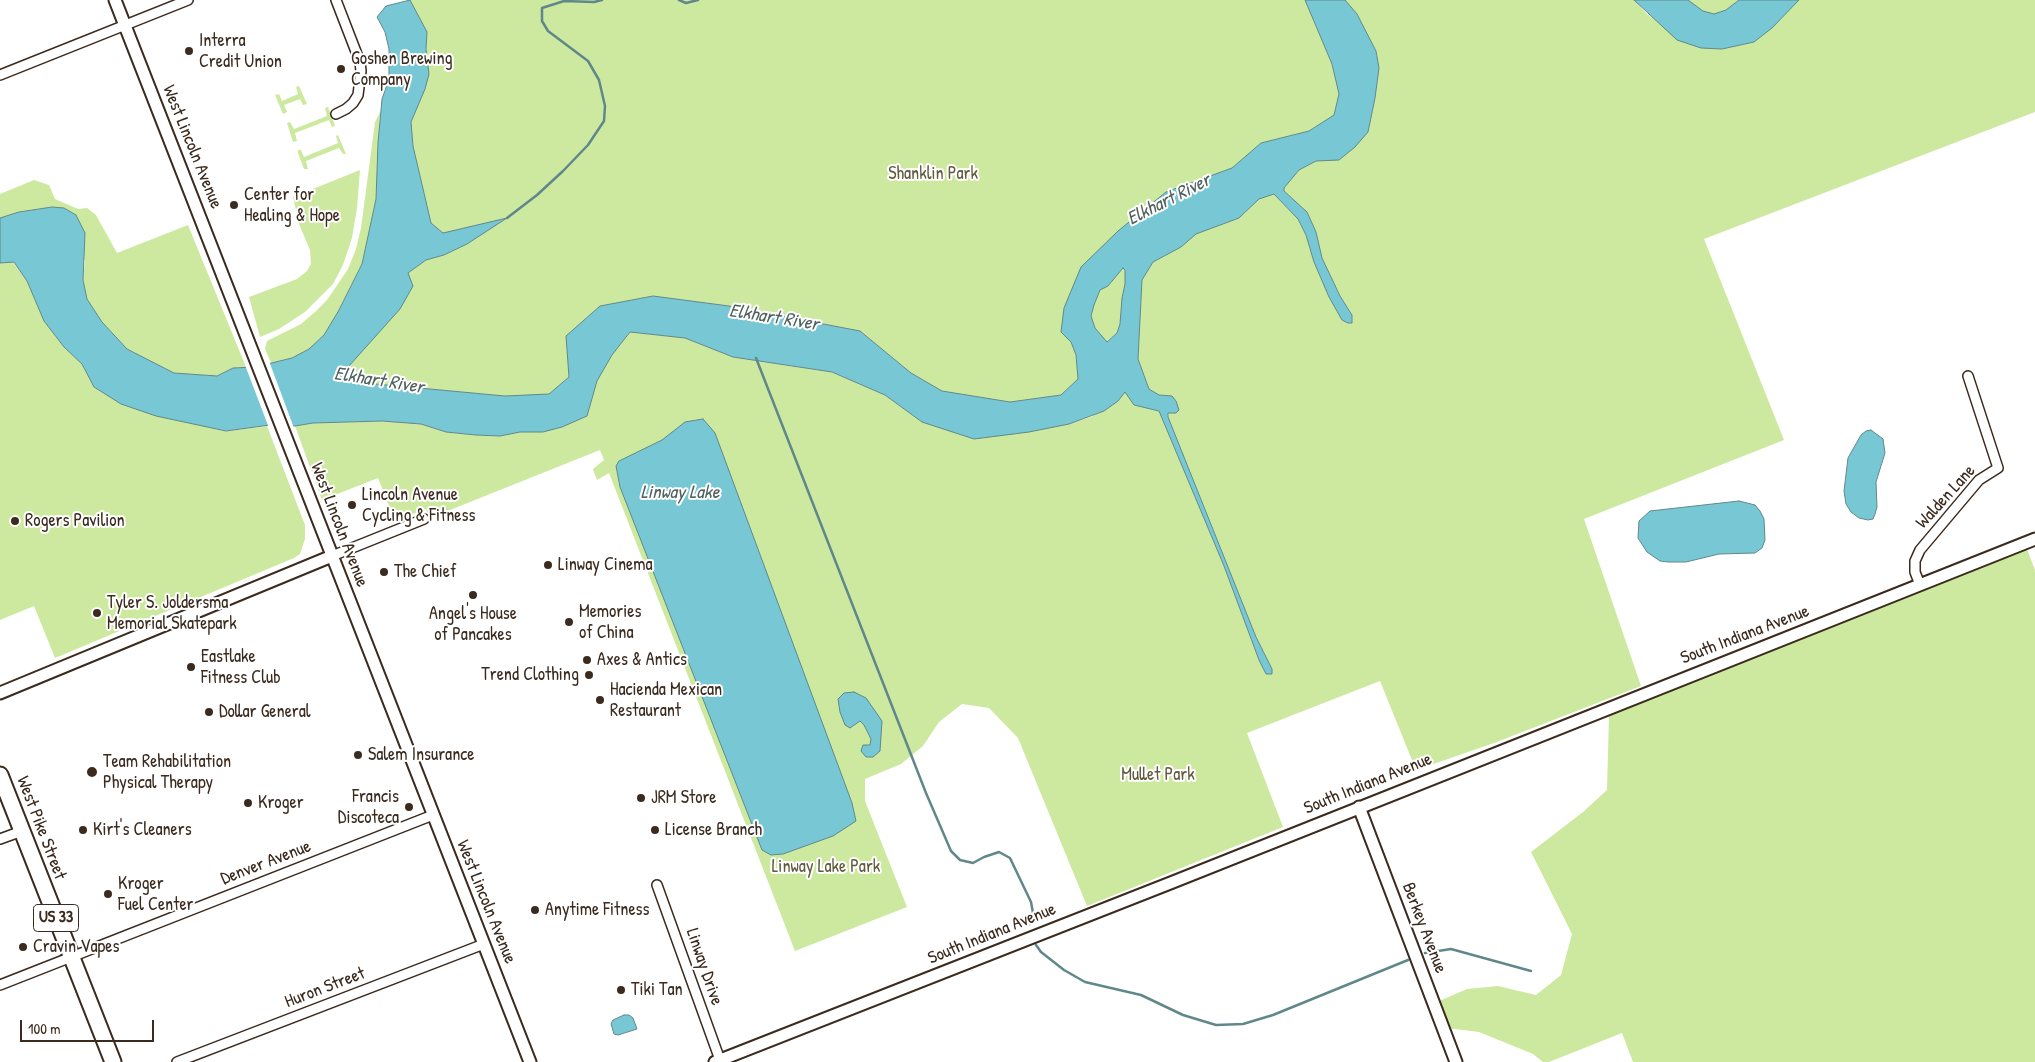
<!DOCTYPE html>
<style>
body{margin:0}
#map{position:relative;width:2035px;height:1062px;overflow:hidden;background:#fff;font-family:"Patrick Hand",sans-serif}
canvas{display:block}
.scale{position:absolute;left:20px;top:1020px;width:134px;height:22px;box-sizing:border-box;border:2px solid #3b2a1e;border-top:0;padding-left:6px;font-size:15px;line-height:18px;white-space:nowrap;color:#3b2a1e;-webkit-text-stroke:4px #fff;paint-order:stroke}
</style>
<div id="map">
<canvas width="2035" height="1062"></canvas>
<div class="scale">100 m</div>
</div>
<script>
const ctx = document.querySelector('canvas').getContext('2d');
ctx.lineJoin = 'round';
function paint(path, color) { ctx.fillStyle = color; ctx.fill(path, 'evenodd'); }
const poly = rows => new Path2D(rows.map(r => 'M' + r).join(''));
function strokePath(path, color, width, dash) { ctx.strokeStyle = color; ctx.lineWidth = width; ctx.lineCap = dash ? 'butt' : 'round'; ctx.setLineDash(dash || []); ctx.stroke(path); }
function label(font, color, halo, rows, align = 'center') {
  ctx.font = font + ' "Patrick Hand",sans-serif'; ctx.lineWidth = 4; ctx.setLineDash([]); ctx.textBaseline = 'middle'; ctx.strokeStyle = halo; ctx.fillStyle = color; for (const [text, x, y, turn = 0] of rows) {
    ctx.save(); ctx.translate(x, y); ctx.rotate((+turn || 0) * Math.PI / 180); ctx.textAlign = isNaN(turn) ? turn : align; if (halo) ctx.strokeText(text, 0, 0); ctx.fillText(text, 0, 0); ctx.restore();
  }
}
paint(poly([
 [410,0,1305,0,1332,64,1339,94,1334,115,1309,131,1261,143,1232,168,1166,192,1061,332,1071,342,1076,355,1078,379,1061,395,1010,402,942,391,911,373,860,331,729,306,653,296,600,306,567,336,569,377,549,394,505,396,365,383,350,377,349,366,359,353,408,273,426,260,444,255,467,244,443,233,431,223,413,146,411,122,429,74,426,49,427,32],
 [1345,0,1634,0,1648,15,1701,48,1722,49,1754,42,1772,28,1799,0,2035,0,2035,112,1704,239,1784,440,1584,519,1641,686,1494,743,1416,770,1380,681,1247,733,1283,827,1087,906,1018,738,989,708,962,704,939,722,923,746,901,764,865,779,865,801,907,907,795,951,609,473,597,480,593,469,604,460,600,450,430,518,426,509,395,521,378,478,322,500,295,426,313,423,382,421,421,424,446,432,476,435,500,436,520,432,543,432,587,416,597,381,612,355,630,332,685,338,733,357,832,372,885,395,922,422,1069,424,1091,417,1118,401,1125,391,1134,405,1159,411,1224,566,1259,660,1272,669,1256,637,1168,417,1172,396,1159,395,1149,389,1138,359,1142,280,1153,262,1181,247,1195,234,1239,218,1259,199,1274,194,1298,219,1306,235,1314,262,1329,297,1342,320,1352,314,1340,296,1322,258,1316,232,1307,212,1284,191,1284,188,1299,170,1316,161,1324,160,1368,132,1375,98,1379,68,1376,51,1357,14],
 [1688,0,1739,0,1726,10,1714,14,1703,11],
 [299,86,307,104,303,105,300,99,284,105,287,112,283,114,275,95,279,94,282,101,298,94,296,87],
 [328,107,335,126,332,127,329,120,295,133,297,141,293,142,287,123,290,122,294,129,327,116,325,108],
 [380,112,376,199,362,264,339,310,324,335,309,349,292,358,271,363,265,349,267,341,301,324,315,312,327,300,348,269,356,249,361,228,375,122],
 [338,135,346,154,343,154,339,148,306,161,308,169,304,169,298,153,298,150,301,150,304,157,338,143,336,136],
 [360,170,357,208,352,238,343,265,333,284,305,312,279,329,260,337,249,297,297,279,307,271,311,264,310,250,299,224,293,197],
 [34,180,49,185,55,199,78,209,87,208,96,215,117,253,188,225,246,367,233,368,217,376,174,373,127,349,102,322,87,299,83,280,85,261,52,207,19,212,0,218,0,194],
 [2,262,13,262,27,281,44,321,64,347,82,364,94,387,105,394,193,423,226,431,267,426,305,525,305,539,300,554,294,558,55,658,34,606,0,620,0,263],
 [1123,268,1125,270,1125,284,1122,298,1120,324,1117,333,1106,342,1095,328,1091,316,1094,305,1100,290,1108,286],
 [2016,546,2027,549,2035,570,2035,1062,1633,1062,1622,1033,1549,1062,1543,1062,1533,1054,1479,1032,1447,1028,1437,1002,1467,989,1498,986,1536,995,1561,975,1572,934,1531,852,1583,812,1607,790,1609,715]
]), '#cde9a0');
const water = poly([
 [410,0,427,32,426,49,429,74,425,89,411,122,413,146,431,223,443,233,507,218,467,244,444,255,426,260,408,273,413,286,400,309,349,366,350,377,365,383,505,396,549,394,569,377,566,336,600,306,653,296,729,306,860,331,911,373,942,391,1010,402,1061,395,1078,379,1076,355,1071,342,1061,332,1064,308,1081,267,1118,231,1166,192,1232,168,1261,143,1309,131,1334,115,1339,94,1332,64,1305,0,1345,0,1357,14,1376,51,1379,68,1375,98,1368,132,1355,147,1339,160,1316,161,1299,170,1284,188,1284,191,1307,212,1316,232,1322,258,1340,296,1352,315,1352,323,1348,323,1342,320,1329,297,1314,262,1306,235,1298,219,1274,194,1259,199,1239,218,1196,234,1181,247,1153,262,1142,280,1138,359,1149,389,1159,395,1172,396,1176,401,1179,410,1176,413,1168,413,1168,417,1256,637,1272,669,1272,674,1266,674,1259,660,1224,566,1159,411,1134,405,1125,392,1118,401,1104,411,1069,424,1029,432,974,439,922,422,885,395,832,372,733,357,685,338,630,332,612,355,597,381,587,416,562,427,543,432,520,432,500,436,476,435,446,432,421,424,382,421,313,423,295,426,277,424,226,431,156,416,121,404,94,387,82,364,64,347,44,321,27,281,14,262,0,263,0,218,19,212,52,207,64,208,76,215,85,233,83,280,87,299,102,322,127,349,174,373,217,376,233,368,255,367,292,358,309,349,324,335,339,310,362,264,376,199,378,143,382,99,389,79,389,49,385,32,377,17,386,6,410,0],
 [1123,268,1125,270,1125,284,1122,298,1120,324,1117,333,1107,342,1095,328,1091,316,1094,305,1100,290,1108,286,1123,268],
 [1634,0,1688,0,1703,11,1714,14,1726,10,1739,0,1799,0,1772,28,1754,42,1722,49,1701,48,1677,40,1634,0],
 [703,419,715,433,852,803,856,821,833,836,783,854,771,855,762,850,620,487,616,466,619,461,662,440,685,422,703,419],
 [1871,430,1883,439,1885,453,1876,482,1877,507,1875,514,1873,519,1868,520,1859,518,1851,512,1846,504,1844,491,1848,458,1861,435,1866,431,1871,430],
 [1739,501,1755,505,1760,511,1764,519,1765,540,1762,548,1755,553,1719,554,1686,562,1668,562,1660,561,1647,552,1638,538,1639,521,1650,511,1739,501],
 [854,692,866,698,882,721,880,751,873,757,866,757,861,751,863,745,870,745,871,739,864,725,860,721,850,728,845,725,840,712,838,699,844,693,854,692],
 [624,1015,629,1015,633,1018,637,1029,618,1035,614,1034,611,1024,613,1020,624,1015]
]);
paint(water, '#78c7d4');
strokePath(water, '#60888b', 1);
paint(poly([
 [269,361,294,428,277,426,269,428,245,365]
]), '#fff');
strokePath(poly([
 [679,0,686,3,698,0],
 [507,218,537,195,563,171,588,145,604,121,605,106,599,80,588,61,548,31,542,21,542,8,564,1,594,2,602,0],
 [756,358,926,793,951,851,960,860,973,863,984,857,999,852,1010,858,1031,902,1033,913,1030,924],
 [1036,945,1041,952,1064,970,1085,982,1141,995,1183,1015,1216,1025,1243,1024,1273,1015,1408,960],
 [1425,953,1451,949,1531,971]
]), '#60888b', 2.5);
const minor = poly([
 [0,75,188,0],
 [336,114,346,109,353,103,358,95,361,71,360,62,336,0],
 [332,556,424,519],
 [1920,585,1915,572,1915,561,1920,550,1979,480,1998,468,1968,376],
 [0,839,22,831],
 [657,885,720,1060],
 [0,985,433,815],
 [177,1062,484,944]
]);
const tertiary = poly([
 [115,0,530,1062],
 [0,693,332,556],
 [1359,807,1456,1062],
 [715,1062,1173,882,2035,539]
]);
const trunk = poly([
 [0,775,113,1062]
]);
strokePath(minor, '#3b2a1e', 12);
strokePath(tertiary, '#3b2a1e', 15);
strokePath(trunk, '#3b2a1e', 19);
strokePath(minor, '#fff', 9);
strokePath(tertiary, '#fff', 11);
strokePath(trunk, '#fff', 15);
for (const [x, y, r, color] of [
 [189,51,5,"#3b2a1e"],
 [341,69,5,"#3b2a1e"],
 [234,205,5,"#3b2a1e"],
 [352,505,5,"#3b2a1e"],
 [15,521,5,"#3b2a1e"],
 [548,565,5,"#3b2a1e"],
 [384,572,5,"#3b2a1e"],
 [473,595,5,"#3b2a1e"],
 [97,613,5,"#3b2a1e"],
 [569,622,5,"#3b2a1e"],
 [587,660,5,"#3b2a1e"],
 [191,667,5,"#3b2a1e"],
 [589,675,5,"#3b2a1e"],
 [600,700,5,"#3b2a1e"],
 [209,712,5,"#3b2a1e"],
 [358,755,5,"#3b2a1e"],
 [92,772,6,"#3b2a1e"],
 [641,798,5,"#3b2a1e"],
 [248,803,5,"#3b2a1e"],
 [409,807,5,"#3b2a1e"],
 [83,830,5,"#3b2a1e"],
 [655,830,5,"#3b2a1e"],
 [108,894,5,"#3b2a1e"],
 [535,910,5,"#3b2a1e"],
 [23,947,5,"#3b2a1e"],
 [621,990,5,"#3b2a1e"]
]) { const dot = new Path2D(); dot.arc(x, y, r, 0, 2 * Math.PI); ctx.fillStyle = color; ctx.fill(dot); strokePath(dot, '#fff', 2); }
for (const [x, y, w] of [
 [56,918,45]
]) { const box = new Path2D(); box.roundRect(x - w / 2, y - 13.5, w, 27, 4); ctx.fillStyle = '#fff'; ctx.fill(box); strokePath(box, '#3b2a1e', 1); }
label('bold 16px', '#3b2a1e', null, [
 ["US 33",56,918]
]);
label('18px', '#3b2a1e', '#fff', [
 ["Interra",199,41],
 ["Credit Union",199,62],
 ["Goshen Brewing",351,59],
 ["Company",351,80],
 ["Center for",244,195],
 ["Healing & Hope",244,216],
 ["Lincoln Avenue",362,495],
 ["Cycling & Fitness",362,516],
 ["Rogers Pavilion",25,521],
 ["Linway Cinema",558,565],
 ["The Chief",394,572],
 ["Tyler S. Joldersma",107,603],
 ["Memorial Skatepark",107,624],
 ["Memories",579,612],
 ["of China",579,633],
 ["Angel's House",473,614,"center"],
 ["of Pancakes",473,635,"center"],
 ["Eastlake",201,657],
 ["Fitness Club",201,678],
 ["Axes & Antics",597,660],
 ["Trend Clothing",579,675,"right"],
 ["Hacienda Mexican",610,690],
 ["Restaurant",610,711],
 ["Dollar General",219,712],
 ["Salem Insurance",368,755],
 ["Team Rehabilitation",103,762],
 ["Physical Therapy",103,783],
 ["Francis",399,797,"right"],
 ["Discoteca",399,818,"right"],
 ["JRM Store",651,798],
 ["Kroger",258,803],
 ["Kirt's Cleaners",93,830],
 ["License Branch",665,830],
 ["Kroger",118,884],
 ["Fuel Center",118,905],
 ["Anytime Fitness",545,910],
 ["Cravin Vapes",33,947],
 ["Tiki Tan",631,990]
], 'left');
label('18px', '#3b2a1e', '#fff', [
 ["West Lincoln Avenue",192,147,68],
 ["Walden Lane",1946,497,-48],
 ["West Lincoln Avenue",339,525,69],
 ["South Indiana Avenue",1745,635,-21],
 ["South Indiana Avenue",1368,784,-22],
 ["West Pike Street",41,828,69],
 ["Denver Avenue",266,863,-21],
 ["West Lincoln Avenue",486,902,68],
 ["Berkey Avenue",1424,928,69],
 ["South Indiana Avenue",992,934,-22],
 ["Linway Drive",704,967,71],
 ["Huron Street",325,988,-21]
]);
label('18px', '#605a3e', '#fff', [
 ["Shanklin Park",933,174],
 ["Mullet Park",1158,775],
 ["Linway Lake Park",826,867]
]);
label('italic 19px', '#50615e', '#fff', [
 ["Elkhart River",1169,200,-27],
 ["Elkhart River",774,318,9],
 ["Elkhart River",379,381,9],
 ["Linway Lake",680,493]
]);
</script>
